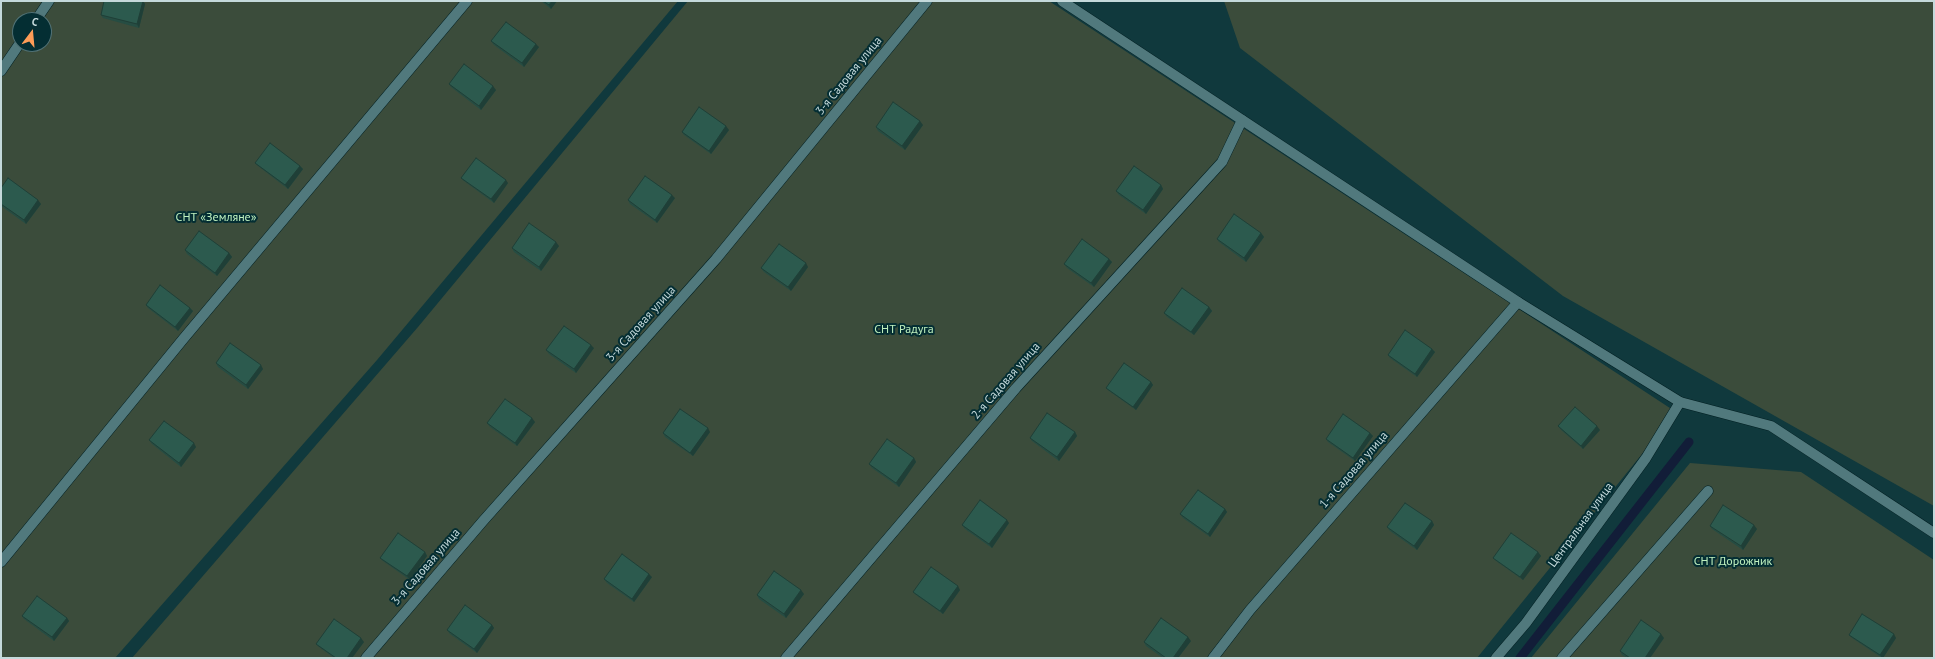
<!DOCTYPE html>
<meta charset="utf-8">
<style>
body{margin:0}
#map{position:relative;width:1935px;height:659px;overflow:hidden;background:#10393d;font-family:"PT Sans",sans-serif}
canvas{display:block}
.frame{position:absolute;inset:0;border:2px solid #c4d9db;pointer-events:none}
.north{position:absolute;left:12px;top:12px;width:40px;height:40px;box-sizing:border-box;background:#042e33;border:1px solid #517276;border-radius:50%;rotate:16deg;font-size:11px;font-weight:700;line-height:16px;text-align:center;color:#c4d9db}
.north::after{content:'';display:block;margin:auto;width:14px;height:18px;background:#fe9c57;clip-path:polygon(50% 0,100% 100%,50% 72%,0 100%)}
</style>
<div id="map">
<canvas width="1935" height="659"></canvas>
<div class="frame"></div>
<div class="north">С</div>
</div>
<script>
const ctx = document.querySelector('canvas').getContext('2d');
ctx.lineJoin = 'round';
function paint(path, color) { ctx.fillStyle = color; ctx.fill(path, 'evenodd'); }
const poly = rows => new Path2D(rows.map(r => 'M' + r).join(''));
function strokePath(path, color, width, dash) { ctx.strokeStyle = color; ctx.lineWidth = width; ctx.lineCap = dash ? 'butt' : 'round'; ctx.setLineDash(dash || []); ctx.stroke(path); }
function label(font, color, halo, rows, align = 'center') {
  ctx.font = font + ' "PT Sans",sans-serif'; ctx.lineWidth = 4; ctx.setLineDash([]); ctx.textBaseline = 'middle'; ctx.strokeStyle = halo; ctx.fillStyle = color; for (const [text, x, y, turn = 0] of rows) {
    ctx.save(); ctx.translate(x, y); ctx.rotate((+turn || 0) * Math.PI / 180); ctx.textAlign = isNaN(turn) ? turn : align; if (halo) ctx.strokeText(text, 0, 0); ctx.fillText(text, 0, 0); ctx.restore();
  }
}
paint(poly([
 [1,1,678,1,377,360,115,658,1,658],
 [20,20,44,20,44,44,20,44],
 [688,1,1049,1,1676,412,1477,658,132,658,418,327],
 [1224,1,1934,1,1934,506,1563,296,1240,48],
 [1690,463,1801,472,1934,560,1934,658,1531,658]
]), '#3b4c3b');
strokePath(poly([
 [1520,658,1689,442]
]), '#121d38', 9);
const service = poly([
 [36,20,49,1],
 [1,71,20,43],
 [366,658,483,521,716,259,927,1],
 [786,658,1016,388,1222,162,1242,120],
 [1213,658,1250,610,1518,302],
 [1496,658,1526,623,1646,458,1680,402],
 [1562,658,1708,491]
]);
const minor = poly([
 [1062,1,1518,302,1680,402,1771,426,1934,533],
 [1,562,184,338,467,1]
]);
strokePath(service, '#011f22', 11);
strokePath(minor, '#011f22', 11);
strokePath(service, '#51797d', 10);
strokePath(minor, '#51797d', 10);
paint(poly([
 [104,1,143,1,145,4,139,28,103,18,101,15],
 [541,1,557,1,551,9],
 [491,41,539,47,524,67,494,45],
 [449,84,496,90,481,110,451,87],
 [923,125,905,150,878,131,876,127],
 [729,130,711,154,684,135,682,132],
 [255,163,300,166,303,169,288,189,258,166],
 [461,178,508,183,494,203,464,181],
 [1161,185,1163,189,1146,214,1119,195,1116,191],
 [1,188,41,204,26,224,1,206],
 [675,198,657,223,630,204,628,200],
 [1261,233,1264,237,1246,262,1219,242,1217,239],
 [559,246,541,271,514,252,512,248],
 [185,250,229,253,232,257,217,276,187,254],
 [1109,259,1112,262,1094,287,1067,268,1064,264],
 [808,267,791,291,764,272,761,268],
 [146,305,190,308,193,311,178,331,148,308],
 [1209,307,1212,311,1194,335,1167,317,1164,313],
 [594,348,576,373,549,354,546,350],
 [1432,349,1435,352,1417,377,1390,358,1388,355],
 [216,363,263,369,248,389,218,367],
 [1151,382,1153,385,1136,410,1109,391,1106,388],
 [535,422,517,446,490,427,487,423],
 [1558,426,1600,430,1583,449,1561,430],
 [710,432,693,456,665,437,663,433],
 [1075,432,1077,436,1059,461,1032,441,1030,438],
 [1370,433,1373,436,1355,461,1328,442,1326,439],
 [149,440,196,447,181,467,152,444],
 [914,458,916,462,899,487,872,468,869,464],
 [1225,509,1227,512,1210,537,1183,518,1180,514],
 [1432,521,1434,525,1417,550,1390,531,1387,527],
 [1009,523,992,548,965,529,962,525],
 [1710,526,1757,529,1743,550,1712,529],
 [425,552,427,556,410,580,383,561,380,558],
 [1538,552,1541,556,1523,580,1496,561,1493,558],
 [652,577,634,602,607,583,604,579],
 [960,590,943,614,916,595,913,592],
 [804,594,786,618,759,599,757,595],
 [22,616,67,618,69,621,54,641,24,619],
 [492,625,494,628,477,653,450,634,447,630],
 [1849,635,1896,638,1883,658,1882,658,1852,638],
 [1664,638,1650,658,1627,658,1622,655,1620,651],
 [1191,641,1178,658,1163,658,1146,646,1144,642],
 [364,642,352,658,334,658,319,647,316,644]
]), '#264d43');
paint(poly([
 [143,1,145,4,139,28,137,24],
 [552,1,557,1,551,9,549,5],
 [536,44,539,47,524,67,522,63],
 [493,86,496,90,481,110,479,106],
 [920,121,923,125,905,150,902,146],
 [726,126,729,130,711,154,709,151],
 [300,166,303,169,288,189,285,185],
 [506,180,508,183,494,203,491,199],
 [1161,185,1163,189,1146,214,1143,210],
 [672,195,675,198,657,223,655,220],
 [38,200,41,204,26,224,24,220],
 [1261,233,1264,237,1246,262,1244,258],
 [556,242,559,246,541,271,539,267],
 [229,253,232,257,217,276,215,273],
 [1109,259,1112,262,1094,287,1091,283],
 [806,263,808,267,791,291,788,287],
 [1209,307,1212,311,1194,335,1191,332],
 [190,308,193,311,178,331,175,327],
 [591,345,594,348,576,373,574,369],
 [1432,349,1435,352,1417,377,1415,374],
 [261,365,263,369,248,389,246,385],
 [1151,382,1153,385,1136,410,1133,407],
 [532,418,535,422,517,446,515,443],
 [1597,426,1600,430,1583,449,1581,446],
 [708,428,710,432,693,456,690,453],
 [1075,432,1077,436,1059,461,1057,457],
 [1370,433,1373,436,1355,461,1353,458],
 [194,443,196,447,181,467,179,463],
 [914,458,916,462,899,487,896,483],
 [1225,509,1227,512,1210,537,1208,534],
 [1007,520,1009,523,992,548,989,544],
 [1432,521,1434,525,1417,550,1414,546],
 [1754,525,1757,529,1743,550,1741,546],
 [425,552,427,556,410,580,407,576],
 [1538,552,1541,556,1523,580,1520,577],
 [649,574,652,577,634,602,632,599],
 [958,586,960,590,943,614,940,611],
 [801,590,804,594,786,618,784,614],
 [67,618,69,621,54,641,52,637],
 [492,625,494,628,477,653,474,649],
 [1661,634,1664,638,1650,658,1645,658],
 [1894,634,1896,638,1883,658,1882,658,1880,655],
 [1188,637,1191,641,1178,658,1173,658],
 [361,638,364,642,352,658,347,658]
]), '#1f3f37');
const building = poly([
 [104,1,143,1,137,24,101,15,104,1],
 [543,1,552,1,549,5,543,1],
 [506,22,536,44,522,63,491,41,506,22],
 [464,64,493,86,479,106,449,84,464,64],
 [893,102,920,121,902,146,876,127,893,102],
 [699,107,726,126,709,151,682,132,699,107],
 [270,143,300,166,285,185,255,163,270,143],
 [476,158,506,180,491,199,461,178,476,158],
 [1134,166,1161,185,1143,210,1116,191,1134,166],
 [645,176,672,195,655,220,628,200,645,176],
 [8,178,38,200,24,220,1,204,1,188,8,178],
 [1234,214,1261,233,1244,258,1217,239,1234,214],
 [529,223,556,242,539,267,512,248,529,223],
 [199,231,229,253,215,273,185,250,199,231],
 [1082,239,1109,259,1091,283,1064,264,1082,239],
 [779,244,806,263,788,287,761,268,779,244],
 [160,285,190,308,175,327,146,305,160,285],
 [1182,288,1209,307,1191,332,1164,313,1182,288],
 [564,326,591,345,574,369,546,350,564,326],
 [1405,330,1432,349,1415,374,1388,355,1405,330],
 [230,343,261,365,246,385,216,363,230,343],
 [1124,363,1151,382,1133,407,1106,388,1124,363],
 [505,399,532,418,515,443,487,423,505,399],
 [1575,407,1597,426,1581,446,1558,426,1575,407],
 [680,409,708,428,690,453,663,433,680,409],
 [1047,413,1075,432,1057,457,1030,438,1047,413],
 [1343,414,1370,433,1353,458,1326,439,1343,414],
 [164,421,194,443,179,463,149,440,164,421],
 [887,439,914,458,896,483,869,464,887,439],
 [1198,490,1225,509,1208,534,1180,514,1198,490],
 [980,500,1007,520,989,544,962,525,980,500],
 [1405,503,1432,521,1414,546,1387,527,1405,503],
 [1723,505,1754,525,1741,546,1710,526,1723,505],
 [398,533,425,552,407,576,380,558,398,533],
 [1511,533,1538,552,1520,577,1493,558,1511,533],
 [622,554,649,574,632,599,604,579,622,554],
 [931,567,958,586,940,611,913,592,931,567],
 [774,571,801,590,784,614,757,595,774,571],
 [37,596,67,618,52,637,22,616,37,596],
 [465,605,492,625,474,649,447,630,465,605],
 [1862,614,1894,634,1880,655,1849,635,1862,614],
 [1161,618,1188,637,1173,658,1166,658,1144,642,1161,618],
 [334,619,361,638,347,658,336,658,316,644,334,619],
 [1641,620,1661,634,1645,658,1630,658,1620,651,1641,620]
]);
paint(building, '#2c5a4e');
strokePath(building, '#1f3f37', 1);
label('12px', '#c4d9db', '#042e33', [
 ["3-я Садовая улица",849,76,-51],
 ["3-я Садовая улица",641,324,-48],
 ["2-я Садовая улица",1006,381,-49],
 ["1-я Садовая улица",1354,470,-49],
 ["Центральная улица",1581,525,-54],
 ["3-я Садовая улица",426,567,-49]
]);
label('12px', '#c0f1bf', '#042e33', [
 ["СНТ «Земляне»",216,218],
 ["СНТ Радуга",904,330],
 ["СНТ Дорожник",1733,562]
]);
</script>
